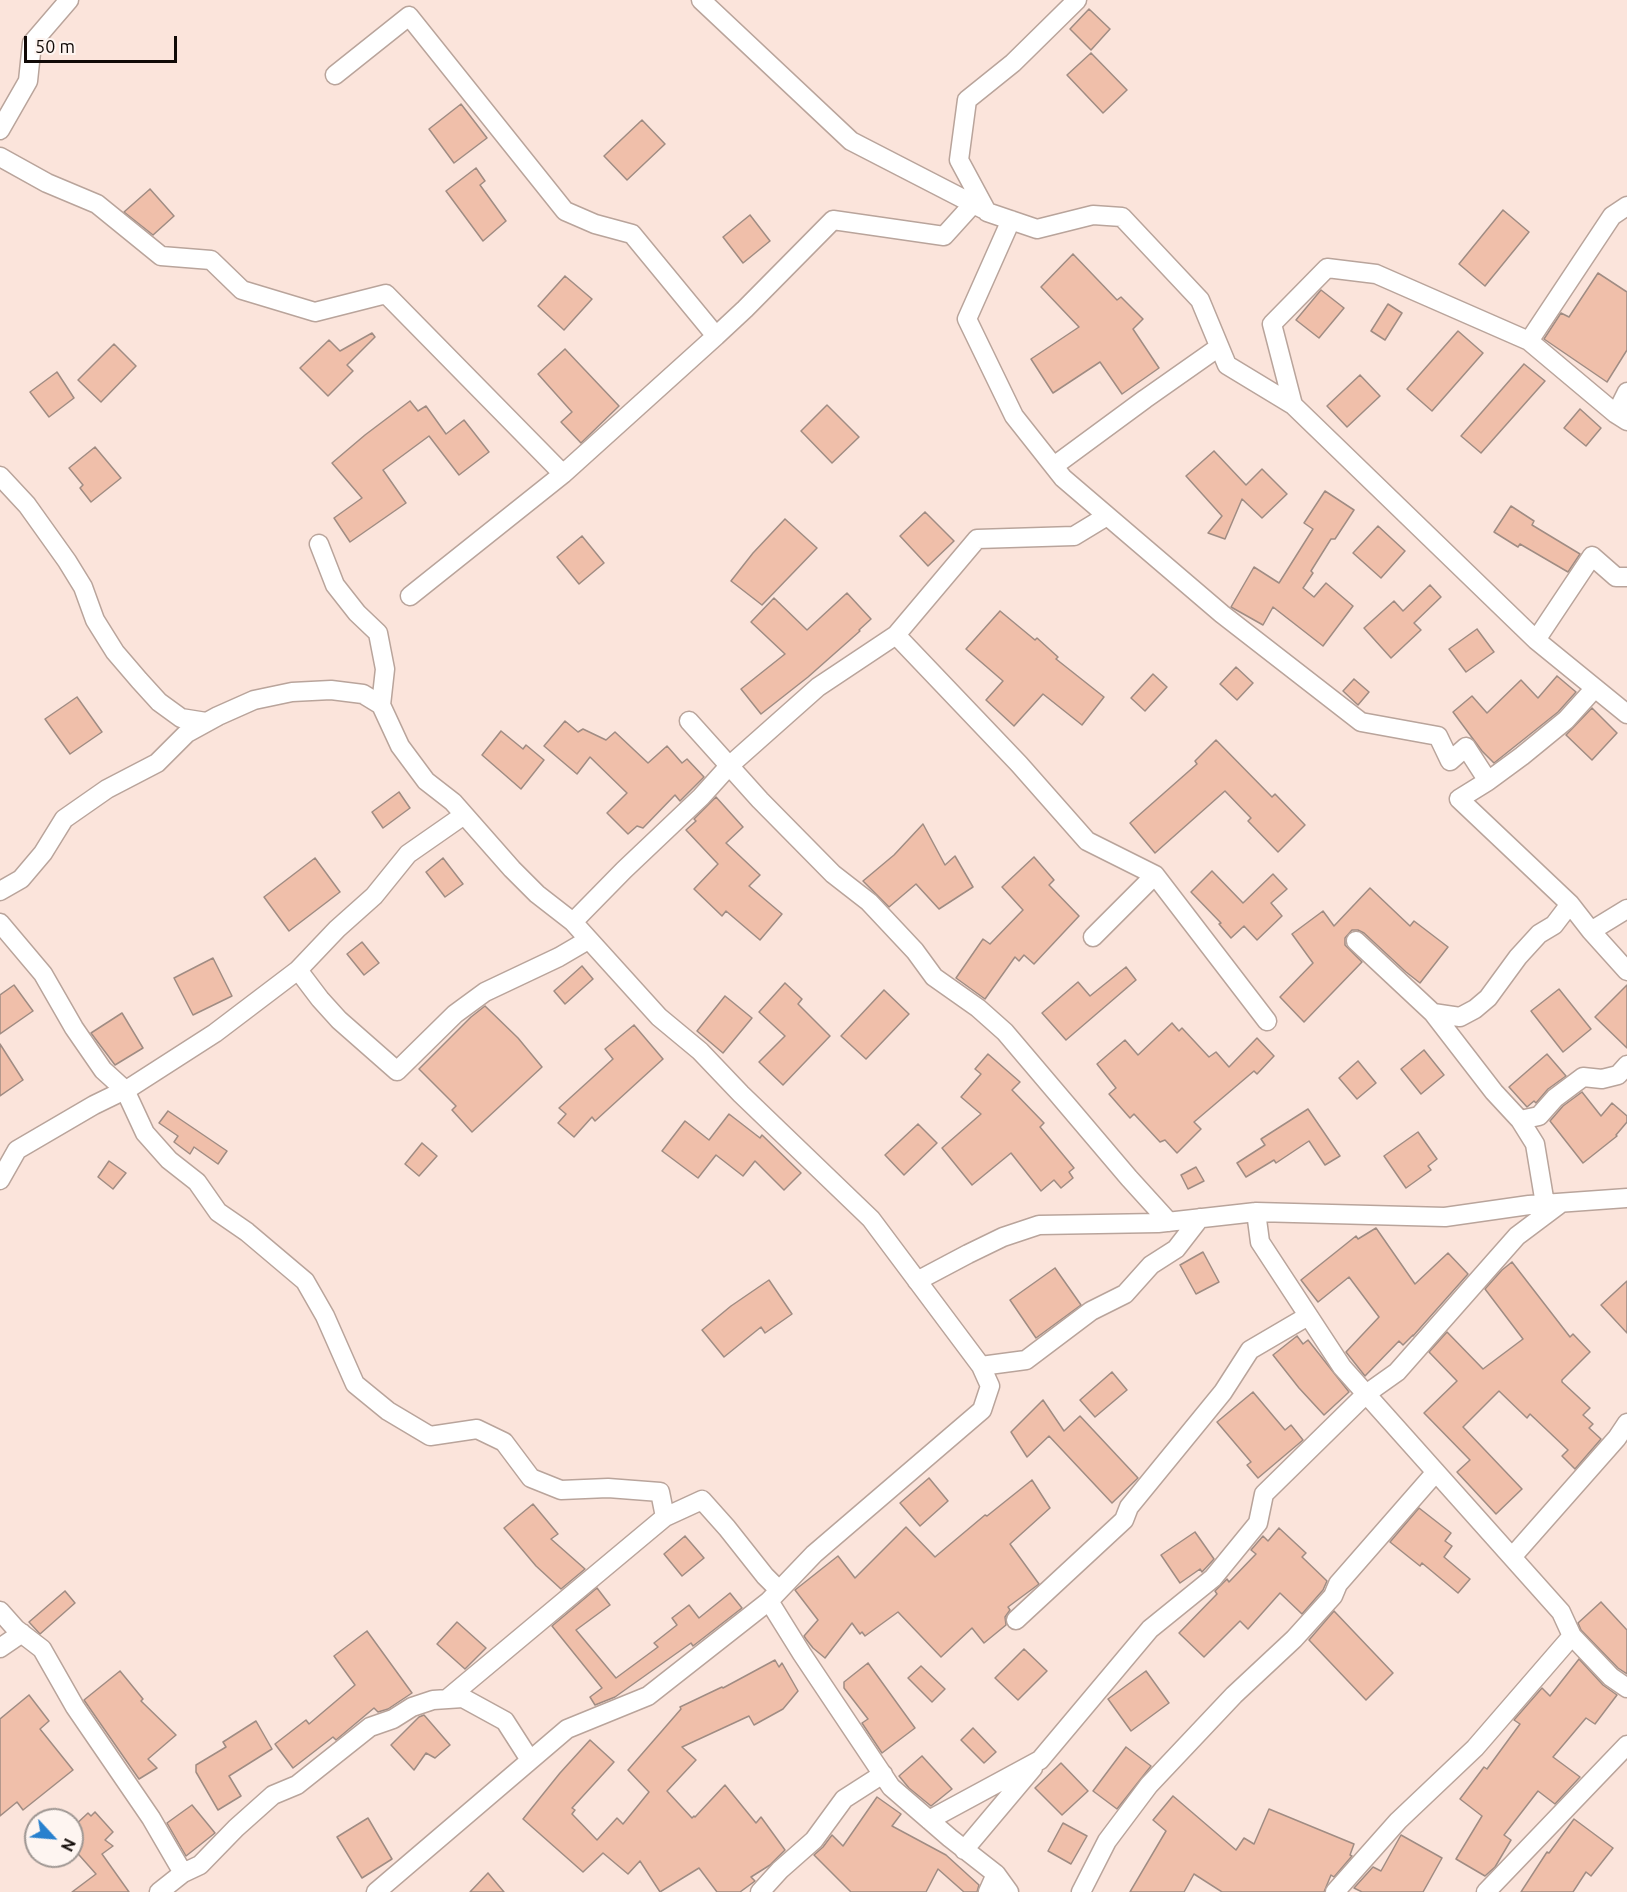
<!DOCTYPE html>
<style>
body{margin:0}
#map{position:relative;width:1627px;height:1892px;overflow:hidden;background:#fbe4db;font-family:Ubuntu,sans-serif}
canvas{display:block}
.north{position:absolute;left:24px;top:1808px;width:60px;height:60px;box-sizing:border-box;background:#fef5f1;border:2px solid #9f9793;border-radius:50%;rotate:116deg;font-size:16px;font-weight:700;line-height:24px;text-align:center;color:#110a07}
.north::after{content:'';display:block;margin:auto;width:21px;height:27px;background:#2880ce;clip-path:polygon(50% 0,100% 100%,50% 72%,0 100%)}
.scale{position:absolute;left:24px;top:36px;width:153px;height:27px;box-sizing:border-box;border:3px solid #110a07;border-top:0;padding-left:8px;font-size:18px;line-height:21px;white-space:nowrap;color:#110a07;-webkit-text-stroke:4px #fef5f1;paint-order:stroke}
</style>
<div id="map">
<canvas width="1627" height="1892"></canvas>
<div class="north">N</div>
<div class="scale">50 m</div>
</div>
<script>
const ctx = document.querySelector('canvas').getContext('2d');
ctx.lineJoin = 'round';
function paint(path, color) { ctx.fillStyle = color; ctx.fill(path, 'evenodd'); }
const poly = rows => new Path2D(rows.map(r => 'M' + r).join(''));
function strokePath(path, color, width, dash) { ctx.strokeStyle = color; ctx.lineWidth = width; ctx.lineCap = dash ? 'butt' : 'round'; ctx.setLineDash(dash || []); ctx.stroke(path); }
const building = poly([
 [1089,9,1110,29,1091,50,1070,29,1089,9],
 [1091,53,1127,90,1103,113,1067,75,1091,53],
 [461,104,487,138,454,163,429,129,461,104],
 [642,120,665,144,627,180,604,156,642,120],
 [476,168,485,181,480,185,506,221,483,241,446,191,476,168],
 [150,189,174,216,153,235,124,212,150,189],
 [1503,210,1529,232,1485,286,1459,264,1503,210],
 [750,215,770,241,743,263,723,237,750,215],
 [1073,254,1117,300,1121,297,1143,319,1133,329,1159,368,1122,394,1100,362,1053,393,1031,359,1079,327,1041,287,1073,254],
 [1598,273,1627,292,1627,350,1607,382,1544,339,1561,313,1569,317,1598,273],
 [565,276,592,299,564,330,538,306,565,276],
 [1321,290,1344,308,1319,338,1296,320,1321,290],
 [1388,304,1402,313,1385,340,1371,331,1388,304],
 [1458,331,1483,353,1432,411,1407,389,1458,331],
 [372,333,375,337,347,365,353,371,328,396,300,368,329,340,340,351,372,333],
 [114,344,136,366,101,402,78,380,114,344],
 [565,349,619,406,581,443,561,422,572,412,538,374,565,349],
 [1524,364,1545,381,1481,453,1461,436,1524,364],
 [57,372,74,398,49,417,30,392,57,372],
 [1360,375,1380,396,1347,427,1327,406,1360,375],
 [410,401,418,411,426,406,446,434,464,420,489,452,459,475,429,436,383,470,406,503,350,542,334,518,362,498,332,463,365,435,410,401],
 [827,405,859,437,832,463,801,431,827,405],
 [1580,409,1601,428,1586,446,1564,428,1580,409],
 [95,447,121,478,91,502,80,488,83,485,69,468,95,447],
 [1214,451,1246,485,1262,469,1287,494,1262,518,1242,499,1225,539,1208,533,1222,516,1186,476,1214,451],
 [1325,491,1354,510,1335,539,1331,539,1311,571,1313,573,1303,588,1314,597,1326,583,1353,606,1323,646,1273,607,1263,625,1231,607,1254,567,1279,583,1313,529,1304,523,1325,491],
 [1511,506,1534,521,1532,525,1580,554,1568,572,1520,544,1518,547,1494,532,1511,506],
 [925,512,954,541,928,566,900,536,925,512],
 [785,519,817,548,762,605,731,581,753,553,785,519],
 [1378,526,1405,551,1381,578,1353,553,1378,526],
 [582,536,604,563,579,584,557,557,582,536],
 [1430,585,1441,597,1414,623,1421,630,1391,658,1364,628,1394,601,1403,611,1430,585],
 [847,593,871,619,859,630,860,631,808,677,761,714,741,689,785,654,751,622,774,598,807,630,847,593],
 [1000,611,1035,640,1037,638,1058,657,1056,659,1104,697,1082,725,1043,694,1014,726,986,700,1003,681,966,649,1000,611],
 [1477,629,1494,652,1466,672,1449,649,1477,629],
 [1236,667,1253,683,1237,700,1220,684,1236,667],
 [1153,674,1167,687,1145,711,1131,698,1153,674],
 [1557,676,1576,692,1558,712,1494,763,1482,751,1453,712,1472,696,1487,713,1521,680,1538,698,1557,676],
 [1354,679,1369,692,1358,705,1343,691,1354,679],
 [77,697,102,732,70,754,45,719,77,697],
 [1592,708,1617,733,1592,760,1566,735,1592,708],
 [565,721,578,732,583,729,606,740,615,732,648,763,667,746,682,763,687,759,704,777,680,801,675,795,643,828,637,826,628,834,607,813,627,793,590,757,577,774,544,746,565,721],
 [501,731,523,749,526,745,544,760,521,789,482,755,501,731],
 [1216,740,1272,797,1275,794,1305,825,1278,852,1248,821,1251,818,1225,791,1155,853,1130,823,1197,764,1195,761,1216,740],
 [399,792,410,808,383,828,372,812,399,792],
 [716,797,743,827,726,843,760,875,749,886,782,914,760,940,726,911,722,916,694,889,718,864,686,830,696,821,694,819,716,797],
 [923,824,945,865,955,856,973,887,939,909,916,884,889,907,863,881,894,855,923,824],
 [1034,857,1054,880,1049,885,1079,916,1034,964,1024,955,1019,961,1015,957,985,999,956,978,983,939,990,944,1023,910,1002,887,1034,857],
 [315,858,340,892,289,931,264,897,315,858],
 [443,858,463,884,445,897,426,872,443,858],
 [1212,871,1243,903,1273,874,1287,889,1271,903,1282,916,1257,940,1244,926,1231,938,1219,924,1221,923,1191,892,1212,871],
 [1370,888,1410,926,1414,921,1448,947,1420,983,1406,972,1364,933,1358,930,1352,930,1345,938,1345,945,1362,962,1304,1022,1280,997,1313,963,1292,934,1323,911,1334,926,1370,888],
 [362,942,379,963,364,975,347,954,362,942],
 [213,958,232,996,193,1015,174,978,213,958],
 [582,966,593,979,565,1004,554,991,582,966],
 [1126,967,1136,980,1066,1040,1042,1013,1078,982,1090,996,1126,967],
 [785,983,802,999,798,1004,830,1036,783,1085,759,1062,785,1036,759,1012,785,983],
 [14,985,33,1011,0,1034,0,995,14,985],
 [1627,985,1627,1048,1595,1017,1627,985],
 [1559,989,1591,1029,1563,1052,1531,1011,1559,989],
 [884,990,909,1014,866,1059,841,1036,884,990],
 [725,996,752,1018,723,1053,697,1031,725,996],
 [485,1006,518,1038,542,1067,472,1132,452,1110,456,1106,419,1069,471,1017,485,1006],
 [122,1013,143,1048,115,1065,91,1033,122,1013],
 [1172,1023,1179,1031,1182,1028,1209,1057,1216,1052,1229,1067,1257,1038,1274,1056,1257,1074,1254,1071,1194,1122,1201,1129,1177,1153,1165,1140,1160,1142,1134,1114,1130,1118,1109,1094,1116,1088,1097,1064,1125,1040,1138,1055,1172,1023],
 [634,1025,663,1059,595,1121,592,1117,574,1137,558,1123,566,1114,559,1108,613,1059,605,1049,634,1025],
 [0,1044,23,1080,0,1096,0,1044],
 [1424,1050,1444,1075,1421,1094,1401,1069,1424,1050],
 [988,1054,1020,1082,1012,1090,1044,1123,1040,1127,1074,1168,1069,1172,1073,1178,1061,1188,1054,1180,1041,1191,1011,1153,972,1185,942,1148,981,1114,961,1097,981,1074,975,1069,988,1054],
 [1547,1054,1566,1076,1548,1089,1536,1103,1534,1101,1527,1107,1509,1087,1547,1054],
 [1358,1061,1376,1083,1357,1099,1339,1078,1358,1061],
 [1582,1092,1601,1116,1612,1103,1627,1116,1627,1122,1616,1135,1617,1136,1583,1163,1550,1121,1563,1106,1582,1092],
 [1308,1109,1340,1156,1325,1165,1309,1141,1276,1163,1274,1160,1246,1177,1237,1163,1265,1145,1261,1139,1308,1109],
 [168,1111,227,1151,218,1164,194,1147,190,1154,174,1142,178,1136,159,1123,168,1111],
 [729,1114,760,1138,762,1135,801,1173,784,1190,755,1161,743,1176,716,1155,698,1178,662,1151,685,1121,709,1140,729,1114],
 [918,1124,937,1143,904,1175,885,1155,918,1124],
 [1418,1132,1437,1159,1428,1166,1431,1170,1406,1188,1384,1156,1418,1132],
 [422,1143,437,1156,419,1176,405,1164,422,1143],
 [109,1161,126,1173,113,1189,98,1177,109,1161],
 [1196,1167,1204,1181,1188,1189,1181,1175,1196,1167],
 [1376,1228,1415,1284,1448,1253,1468,1274,1413,1336,1413,1335,1403,1345,1399,1341,1365,1376,1346,1352,1379,1317,1349,1277,1318,1302,1301,1280,1356,1236,1358,1239,1376,1228],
 [1203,1252,1219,1282,1196,1294,1180,1265,1203,1252],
 [1512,1262,1570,1337,1573,1334,1590,1352,1562,1380,1562,1382,1590,1408,1583,1415,1593,1424,1589,1428,1601,1439,1575,1469,1562,1456,1568,1450,1530,1414,1527,1418,1499,1391,1463,1427,1522,1489,1496,1514,1457,1472,1470,1460,1424,1413,1457,1381,1429,1352,1447,1332,1483,1369,1523,1339,1485,1289,1502,1270,1512,1262],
 [1055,1268,1081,1305,1036,1338,1010,1300,1055,1268],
 [769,1280,792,1314,765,1333,761,1327,724,1357,702,1330,731,1306,769,1280],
 [1627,1281,1627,1333,1601,1305,1627,1281],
 [1297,1336,1303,1344,1308,1340,1349,1392,1324,1415,1299,1388,1273,1355,1297,1336],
 [1112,1372,1127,1390,1095,1417,1080,1400,1112,1372],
 [1253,1392,1285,1430,1291,1425,1303,1440,1258,1478,1247,1465,1251,1462,1217,1422,1253,1392],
 [1043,1400,1064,1431,1080,1416,1138,1478,1112,1503,1049,1436,1027,1457,1011,1432,1043,1400],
 [929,1478,948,1501,920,1526,900,1503,929,1478],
 [1032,1480,1050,1508,1010,1544,1039,1584,1008,1607,1010,1610,1005,1617,1006,1625,984,1643,972,1628,941,1657,898,1612,865,1636,862,1632,860,1634,852,1623,825,1658,813,1648,806,1639,804,1636,818,1620,795,1590,838,1556,855,1578,906,1527,935,1557,985,1515,987,1516,1032,1480],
 [533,1504,558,1534,551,1539,585,1569,561,1589,536,1566,504,1528,533,1504],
 [1419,1508,1451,1533,1445,1541,1452,1546,1444,1557,1470,1579,1458,1593,1422,1563,1420,1566,1390,1542,1419,1508],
 [1279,1528,1306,1553,1302,1557,1327,1581,1323,1590,1302,1614,1280,1593,1248,1629,1240,1621,1204,1657,1179,1633,1217,1594,1215,1591,1227,1579,1229,1582,1256,1554,1251,1550,1263,1536,1268,1541,1279,1528],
 [1195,1532,1214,1559,1202,1572,1200,1569,1180,1583,1161,1555,1195,1532],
 [685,1536,704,1558,682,1576,664,1554,685,1536],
 [597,1588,610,1605,576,1630,616,1678,658,1647,654,1643,677,1625,672,1618,689,1605,699,1618,730,1593,742,1608,693,1646,691,1643,615,1697,595,1705,590,1697,602,1688,552,1626,597,1588],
 [65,1591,75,1603,40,1634,29,1622,65,1591],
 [1601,1602,1627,1630,1627,1674,1618,1668,1581,1630,1578,1623,1601,1602],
 [1334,1611,1393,1673,1366,1700,1309,1640,1334,1611],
 [457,1622,486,1648,465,1669,437,1644,457,1622],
 [367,1631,412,1693,388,1709,378,1712,374,1708,336,1740,333,1737,293,1768,275,1744,306,1720,309,1724,355,1685,334,1656,367,1631],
 [1024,1649,1047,1671,1018,1700,995,1678,1024,1649],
 [1579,1659,1603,1685,1617,1695,1595,1724,1586,1718,1553,1757,1580,1777,1555,1804,1538,1791,1504,1835,1511,1840,1495,1867,1485,1876,1456,1859,1482,1816,1460,1799,1484,1767,1487,1769,1520,1724,1514,1720,1542,1688,1550,1696,1579,1659],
 [775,1660,779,1667,782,1663,798,1691,783,1709,754,1725,749,1716,682,1747,696,1760,667,1791,692,1818,694,1816,695,1817,725,1785,756,1823,761,1817,785,1850,770,1865,751,1877,755,1881,740,1892,717,1892,699,1868,660,1892,640,1861,628,1874,603,1853,583,1872,523,1819,560,1773,590,1740,614,1762,572,1808,575,1810,572,1814,597,1840,617,1818,623,1824,649,1792,628,1770,681,1709,680,1707,722,1687,723,1688,775,1660],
 [868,1663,915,1728,882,1753,862,1723,868,1719,844,1688,844,1682,868,1663],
 [921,1666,945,1689,932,1702,908,1678,921,1666],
 [120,1671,143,1699,141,1701,176,1735,148,1759,157,1768,139,1779,84,1700,120,1671],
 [1146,1671,1169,1703,1131,1731,1108,1699,1146,1671],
 [29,1695,49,1721,40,1729,73,1770,23,1810,17,1802,0,1816,0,1719,29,1695],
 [424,1715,450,1745,435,1758,426,1753,414,1770,391,1745,419,1717,424,1715],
 [256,1721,272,1749,229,1776,241,1796,218,1810,196,1772,196,1765,226,1747,223,1742,256,1721],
 [973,1728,996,1752,984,1763,961,1740,973,1728],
 [1126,1747,1151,1766,1117,1809,1093,1791,1126,1747],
 [922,1756,952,1789,931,1806,909,1788,899,1776,922,1756],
 [1061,1763,1088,1791,1062,1815,1035,1788,1061,1763],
 [1173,1796,1236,1850,1244,1838,1254,1844,1269,1809,1354,1844,1350,1855,1352,1856,1334,1877,1331,1875,1324,1892,1222,1892,1194,1874,1184,1892,1130,1892,1166,1831,1153,1820,1173,1796],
 [877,1797,901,1814,892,1826,946,1855,979,1885,977,1892,964,1892,938,1869,926,1892,851,1892,814,1855,823,1847,832,1835,843,1846,877,1797],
 [192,1805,215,1833,186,1856,167,1823,192,1805],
 [95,1812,113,1832,105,1840,113,1846,102,1854,129,1892,72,1892,96,1874,72,1847,72,1828,88,1813,91,1816,95,1812],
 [368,1818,392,1859,362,1878,337,1837,368,1818],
 [1574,1819,1613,1848,1591,1876,1586,1872,1573,1892,1521,1892,1547,1852,1549,1853,1574,1819],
 [1063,1823,1087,1836,1071,1864,1048,1851,1063,1823],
 [1401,1835,1442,1858,1423,1892,1362,1892,1354,1888,1373,1867,1381,1871,1401,1835],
 [488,1873,504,1892,470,1892,488,1873]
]);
paint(building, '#f0bfaa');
strokePath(building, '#a08c83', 1.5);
const street = poly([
 [701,0,851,141,983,209],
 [1077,0,1013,63,967,100,959,160,987,212,1037,229,1093,215,1122,217,1200,300,1227,365,1293,405],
 [335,75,409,16,565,211,595,224,632,234,716,336,745,309,833,220,944,236,973,204],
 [0,130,28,81,32,43,69,0],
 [0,157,47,183,97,204,161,256,211,260,242,290,315,312,386,294,563,474],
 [1627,206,1612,216,1529,341,1616,414,1627,421],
 [1011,220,967,319,1014,416,1063,478,1222,614,1361,722,1438,736,1450,761,1466,747,1488,781,1459,799,1570,904,1591,931,1627,971],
 [1529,341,1376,274,1327,268,1272,324,1293,405,1536,640,1627,714],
 [1616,414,1627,392],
 [1054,466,1145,399,1219,347],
 [0,476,27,505,67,561,83,587,95,620,115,652,139,680,159,702,181,718,206,722],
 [1107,516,1074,536,977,539,896,635,1019,764,1087,841,1155,875,1267,1021],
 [319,544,335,585,357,613,378,633,385,669,381,705,400,746,426,781,453,802,512,869,537,894,573,922],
 [410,596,563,474,716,336],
 [1536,640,1592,556,1616,577,1627,577],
 [689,721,760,800,833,874,869,902,915,951,934,977,978,1008,1005,1032,1129,1178,1169,1222],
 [1488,781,1522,756,1566,720,1595,688],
 [464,815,408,854,374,896,337,929,298,970,320,999,339,1020,397,1071,455,1014,485,992,559,957,588,940],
 [0,891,21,879,43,853,64,819,107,789,157,763,187,733,218,716,254,700,292,692,331,690,363,694,381,705],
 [0,923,43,974,74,1028,103,1070,125,1090,145,1133,169,1160,197,1182,218,1212,247,1232,305,1281,325,1316,355,1384,388,1411,430,1436,477,1429,504,1442,531,1478,561,1490,608,1488,660,1492,665,1517],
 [1591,931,1627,909],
 [1093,937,1155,875],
 [1356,941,1433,1013,1460,1017,1475,1009,1488,998,1518,957,1539,934,1554,925,1570,904],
 [1433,1013,1494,1092,1520,1120,1535,1144,1545,1204],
 [1520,1120,1539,1116,1555,1098,1583,1077,1602,1079,1618,1075,1627,1065],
 [0,1180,17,1150,94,1105,131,1087,215,1033,298,970],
 [1256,1212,1260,1242,1342,1367,1561,1612,1572,1636,1611,1677,1627,1688],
 [917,1281,968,1254,1003,1237,1039,1225,1158,1223,1256,1212,1445,1217,1529,1205,1627,1198],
 [981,1366,1026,1360,1091,1311,1125,1294,1151,1265,1176,1249,1200,1218],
 [1512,1557,1617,1438,1627,1423],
 [769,1601,814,1554,982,1410,990,1386,981,1366,871,1219,741,1094,700,1051,659,1017,573,922,624,870,701,797,729,766,818,687,896,635],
 [0,1611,16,1629,42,1649,75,1707,151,1818,183,1873,159,1892],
 [1016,1620,1124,1520,1129,1507,1223,1392,1250,1350,1308,1316],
 [0,1648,22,1633],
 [447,1699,665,1517,702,1500,727,1528,765,1576,779,1590],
 [929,1820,1040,1760,1150,1629,1213,1578,1258,1523,1264,1494,1366,1394,1397,1372,1517,1236,1561,1203],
 [964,1850,1033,1768],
 [183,1873,200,1865,236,1828,273,1795,297,1785,370,1727,393,1719,412,1707,433,1700,463,1698,505,1721,530,1760],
 [376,1892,567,1729,648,1696,769,1601,802,1654,891,1787,950,1838,996,1874],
 [760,1892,780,1870,814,1840,844,1799,883,1774],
 [988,1892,996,1874,1009,1892],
 [1081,1892,1107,1841,1149,1785,1234,1695,1294,1639,1333,1596,1338,1584,1436,1472],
 [1335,1892,1398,1821,1475,1748,1572,1636],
 [1486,1892,1627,1745]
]);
strokePath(street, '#b9a49b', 21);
strokePath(street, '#fff', 18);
</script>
